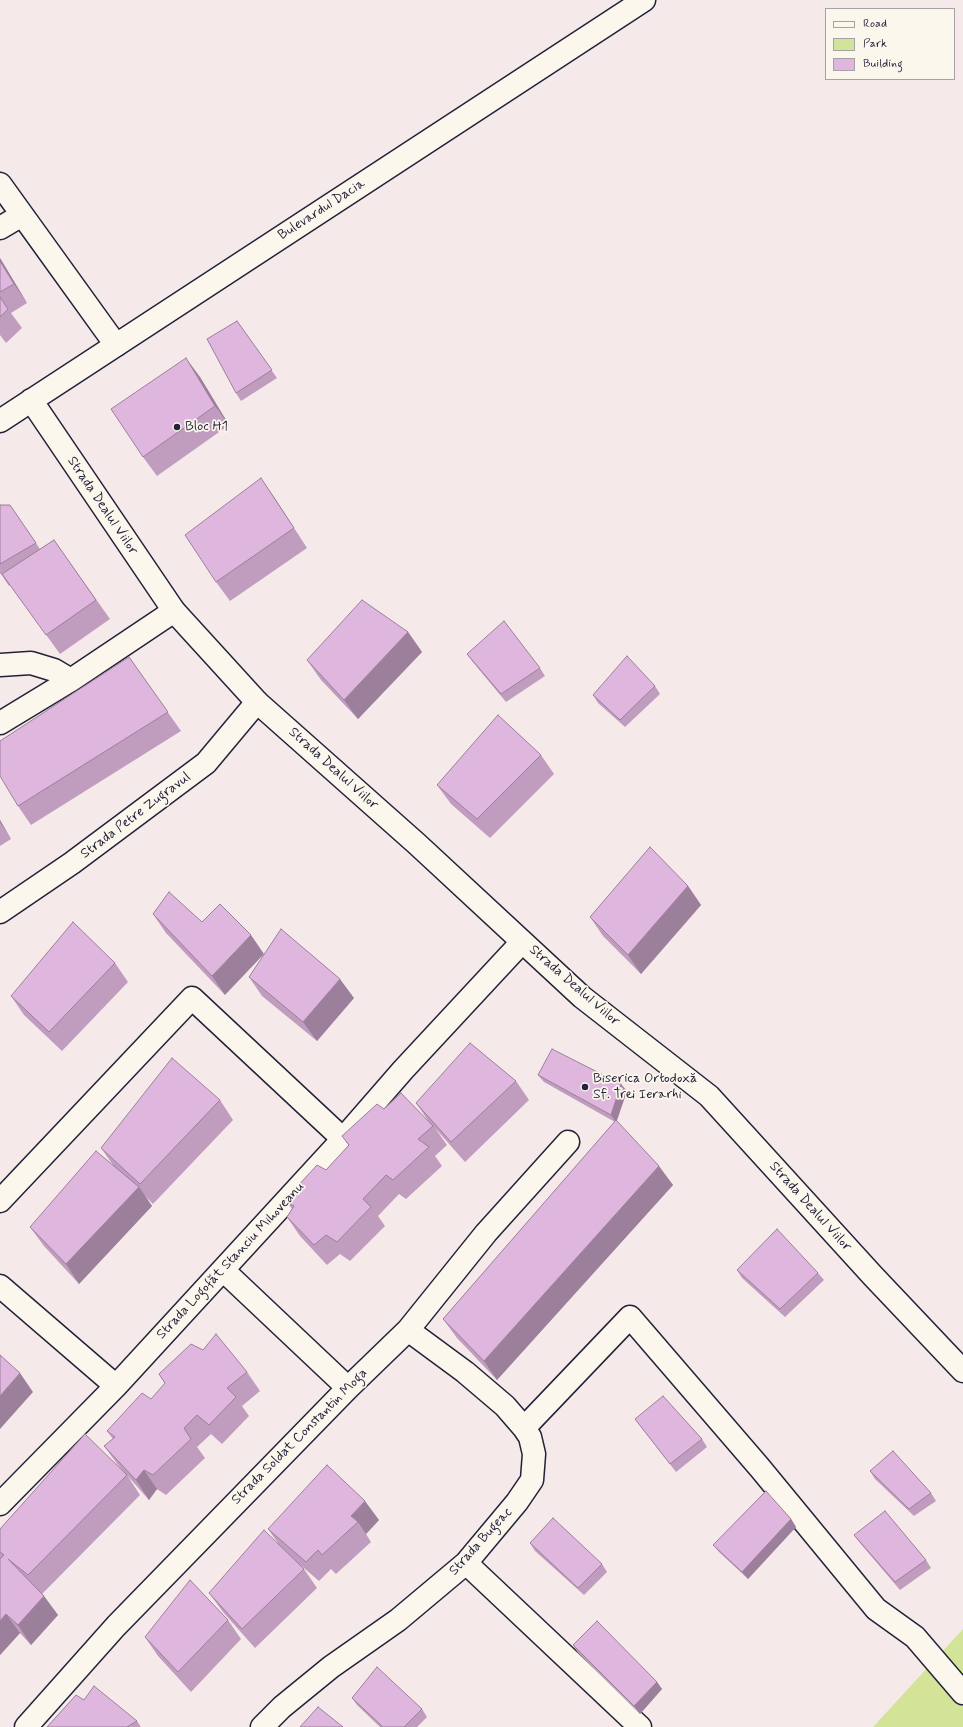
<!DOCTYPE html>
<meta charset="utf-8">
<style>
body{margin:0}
#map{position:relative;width:963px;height:1727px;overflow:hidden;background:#f5eae9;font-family:Mynerve,sans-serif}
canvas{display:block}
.legend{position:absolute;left:825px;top:8px;width:130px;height:72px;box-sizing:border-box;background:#fbf7ec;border:1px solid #a4a2a5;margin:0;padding:5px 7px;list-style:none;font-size:12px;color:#22223b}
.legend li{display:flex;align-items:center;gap:8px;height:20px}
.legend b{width:20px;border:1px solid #a4a2a5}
</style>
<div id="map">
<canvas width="963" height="1727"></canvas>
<ul class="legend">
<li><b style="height:5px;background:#fbf7ec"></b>Road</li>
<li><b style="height:11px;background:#d3e498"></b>Park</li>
<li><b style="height:11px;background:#dfb6de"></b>Building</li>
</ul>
</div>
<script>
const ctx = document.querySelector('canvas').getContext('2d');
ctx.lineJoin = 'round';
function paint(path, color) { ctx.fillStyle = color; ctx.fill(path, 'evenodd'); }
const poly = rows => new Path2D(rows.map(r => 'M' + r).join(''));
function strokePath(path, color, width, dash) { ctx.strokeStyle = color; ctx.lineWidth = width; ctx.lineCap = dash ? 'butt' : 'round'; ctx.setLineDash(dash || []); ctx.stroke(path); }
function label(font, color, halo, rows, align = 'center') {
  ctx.font = font + ' Mynerve,sans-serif'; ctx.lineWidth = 3.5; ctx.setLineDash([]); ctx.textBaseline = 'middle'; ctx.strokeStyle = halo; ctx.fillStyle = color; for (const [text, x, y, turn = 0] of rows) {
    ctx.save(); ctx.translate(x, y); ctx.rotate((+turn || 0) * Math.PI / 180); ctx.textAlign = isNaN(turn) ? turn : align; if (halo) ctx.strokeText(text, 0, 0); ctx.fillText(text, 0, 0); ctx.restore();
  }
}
paint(poly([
 [963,1629,963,1727,873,1727]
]), '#d3e498');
const street = poly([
 [0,184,116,345],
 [0,228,22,215],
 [0,665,31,663,54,670,71,680,174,611],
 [257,702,417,844,582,997,709,1096,873,1276,963,1371],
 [0,723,71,680],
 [0,1201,192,998,343,1139],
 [223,1270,348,1388],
 [0,1286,116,1386],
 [524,1428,630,1317,760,1468,876,1609,915,1637,963,1693],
 [0,1504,116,1386,343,1139,403,1070,522,942],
 [466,1563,640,1727],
 [26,1727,116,1626,348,1388,408,1330,486,1233,568,1142],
 [262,1727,282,1707,331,1667,398,1620,466,1563,517,1502,532,1480,534,1454,530,1437,524,1428,505,1406,465,1372,408,1330]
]);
const secondary = poly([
 [0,421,644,0],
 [0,912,72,863,206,763,257,702,174,611,31,400]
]);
strokePath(street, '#22223b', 25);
strokePath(secondary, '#22223b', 25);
strokePath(street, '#fbf7ec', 22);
strokePath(secondary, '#fbf7ec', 22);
paint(poly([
 [0,258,27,303,11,313,22,328,6,343,0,335],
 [237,321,277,378,241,401,236,393],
 [200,377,229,425,157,476,143,457],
 [274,497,307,548,230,601,216,582],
 [0,505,10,505,40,549,54,540,110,619,60,654,10,585,9,586,1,574,0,574],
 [408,632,422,652,358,719,321,680,307,660],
 [467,654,540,668,545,676,506,702,472,661],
 [129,657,181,731,31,825,18,806],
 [655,686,660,694,625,727,598,703,593,695],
 [541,755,554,774,490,838,451,804,437,785],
 [0,820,11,839,0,846],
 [688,886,701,905,641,974,603,936,590,917],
 [153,914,202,922,225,995,166,933],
 [115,963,128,982,62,1051,24,1015,11,996],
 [249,977,354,998,317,1041,262,996],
 [538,1075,627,1091,617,1121,673,1185,497,1380,457,1338,443,1319,615,1122,544,1082],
 [516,1081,529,1100,465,1162,435,1128,447,1145,435,1156,442,1166,406,1199,399,1194,378,1216,385,1226,350,1261,340,1254,327,1265,300,1236,287,1217,292,1209,285,1200,326,1170,349,1146,342,1136,384,1109,429,1122,416,1103],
 [220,1100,233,1120,153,1204,145,1196,152,1206,79,1284,44,1246,30,1227,113,1165,101,1148],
 [737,1270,818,1273,824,1280,785,1317,742,1278],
 [247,1372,260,1391,242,1406,249,1416,222,1444,211,1434,197,1447,205,1458,166,1495,157,1489,149,1500,118,1465,104,1446,113,1439,107,1431,151,1399,165,1384,159,1374],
 [635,1419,702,1439,707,1447,676,1472],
 [870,1471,931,1493,936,1501,914,1516,875,1479],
 [127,1475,140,1495,42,1594,58,1615,31,1645,20,1633,0,1655,0,1529],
 [791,1519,796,1527,748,1579,719,1552,713,1545],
 [379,1520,366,1534,371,1542,336,1574,331,1569,319,1581,297,1562,304,1569,317,1588,255,1648,223,1612,209,1593,278,1543,268,1529],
 [854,1535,926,1560,931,1568,900,1590,860,1543],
 [530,1543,602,1564,607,1572,584,1595,535,1551],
 [228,1620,241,1639,191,1692,158,1656,145,1637],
 [573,1645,657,1682,662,1689,640,1714,578,1653],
 [352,1698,422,1709,427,1717,417,1727,380,1727,357,1705],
 [84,1700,137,1721,141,1727,47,1727]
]), '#c09dbf');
paint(poly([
 [0,258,27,303,14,284,0,261],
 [186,358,200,377,229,425,215,406],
 [261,478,274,497,307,548,294,528],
 [408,632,422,652,358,719,344,700],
 [0,820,11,839,0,822],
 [688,886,701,905,641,974,628,955],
 [251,935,264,954,225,995,212,976],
 [340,979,354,998,317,1041,303,1022],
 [621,1084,627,1091,616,1122,611,1115],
 [659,1166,673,1185,497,1380,484,1361],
 [139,1187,152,1206,79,1284,66,1264],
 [20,1373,33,1392,0,1429,0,1396],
 [144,1470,157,1489,149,1500,136,1480],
 [365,1501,379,1520,366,1534,358,1522,351,1516],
 [791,1519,796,1527,748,1579,742,1572],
 [44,1596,58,1615,31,1645,18,1625],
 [6,1614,20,1633,0,1655,0,1621],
 [657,1682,662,1689,640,1714,634,1706]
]), '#9c7f9b');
const building = poly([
 [0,261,14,284,0,292,0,261],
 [0,297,8,309,0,317,0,297],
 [237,321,272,370,236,393,207,339,237,321],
 [186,358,215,406,143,457,111,409,186,358],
 [261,478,294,528,216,582,185,535,261,478],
 [0,505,10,505,36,543,0,564,0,505],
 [54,540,96,600,46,635,2,574,54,540],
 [362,600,408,632,344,700,307,660,362,600],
 [504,621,540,668,501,694,467,654,504,621],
 [627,656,655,686,620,720,593,695,627,656],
 [129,657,168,712,18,806,0,776,0,741,129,657],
 [498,715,541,755,477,819,437,785,498,715],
 [650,847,688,886,628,955,590,917,650,847],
 [169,892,202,922,220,904,251,935,212,976,153,914,169,892],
 [73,922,115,963,49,1032,11,996,73,922],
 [281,929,340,979,303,1022,249,977,281,929],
 [470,1043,516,1081,451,1142,416,1103,470,1043],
 [552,1049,621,1084,611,1115,538,1075,552,1049],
 [172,1058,220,1100,140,1184,101,1148,172,1058],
 [401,1093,433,1126,418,1139,429,1147,393,1180,386,1175,363,1199,371,1207,337,1242,326,1235,314,1245,287,1217,294,1206,285,1200,317,1165,326,1170,349,1145,342,1136,377,1104,384,1109,401,1093],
 [616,1120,659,1166,484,1361,443,1319,616,1120],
 [96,1151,139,1187,66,1264,30,1227,96,1151],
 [777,1229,818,1273,780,1309,737,1270,777,1229],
 [216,1334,247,1372,227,1388,236,1397,209,1425,197,1415,184,1428,191,1439,153,1475,144,1470,136,1480,104,1446,115,1437,107,1431,142,1393,151,1399,165,1383,159,1374,191,1344,203,1350,216,1334],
 [0,1355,20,1373,0,1396,0,1355],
 [663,1396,702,1439,670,1464,635,1419,663,1396],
 [85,1434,127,1475,28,1575,8,1559,44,1596,18,1625,6,1614,0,1621,0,1559,4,1555,0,1552,0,1529,85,1434],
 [893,1451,931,1493,909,1509,870,1471,893,1451],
 [327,1465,365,1501,351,1516,358,1522,322,1555,318,1550,306,1562,268,1529,327,1465],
 [766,1491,791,1519,742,1572,713,1545,766,1491],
 [885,1511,926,1560,895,1582,854,1535,885,1511],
 [553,1518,602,1564,578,1588,530,1543,553,1518],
 [264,1530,304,1569,242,1629,209,1593,264,1530],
 [190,1580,228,1620,178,1672,145,1637,190,1580],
 [597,1621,657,1682,634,1706,573,1645,597,1621],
 [377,1667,422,1709,404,1727,383,1727,352,1698,377,1667],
 [94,1686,137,1721,127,1727,47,1727,76,1695,84,1700,94,1686],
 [318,1707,343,1727,300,1727,318,1707]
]);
paint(building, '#dfb6de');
strokePath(building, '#9c7f9b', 1);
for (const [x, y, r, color] of [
 [177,427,4,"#22223b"],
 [585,1087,4,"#22223b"]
]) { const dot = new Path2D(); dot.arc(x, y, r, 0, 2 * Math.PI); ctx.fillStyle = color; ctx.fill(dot); strokePath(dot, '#fbf7ec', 1.5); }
label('14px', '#22223b', '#fbf7ec', [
 ["Bulevardul Dacia",322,210,-33],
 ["Strada Dealul Viilor",102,506,56],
 ["Strada Dealul Viilor",333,769,42],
 ["Strada Petre Zugravul",136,816,-37],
 ["Strada Dealul Viilor",574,986,41],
 ["Strada Dealul Viilor",810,1207,48],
 ["Strada Logofăt Stanciu Mihoveanu",231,1261,-47],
 ["Strada Soldat Constantin Moga",300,1437,-45],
 ["Strada Bugeac",481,1542,-48]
]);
label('14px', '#22223b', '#fbf7ec', [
 ["Bloc H1",185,427],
 ["Biserica Ortodoxă",593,1079],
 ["Sf. Trei Ierarhi",593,1095]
], 'left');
</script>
